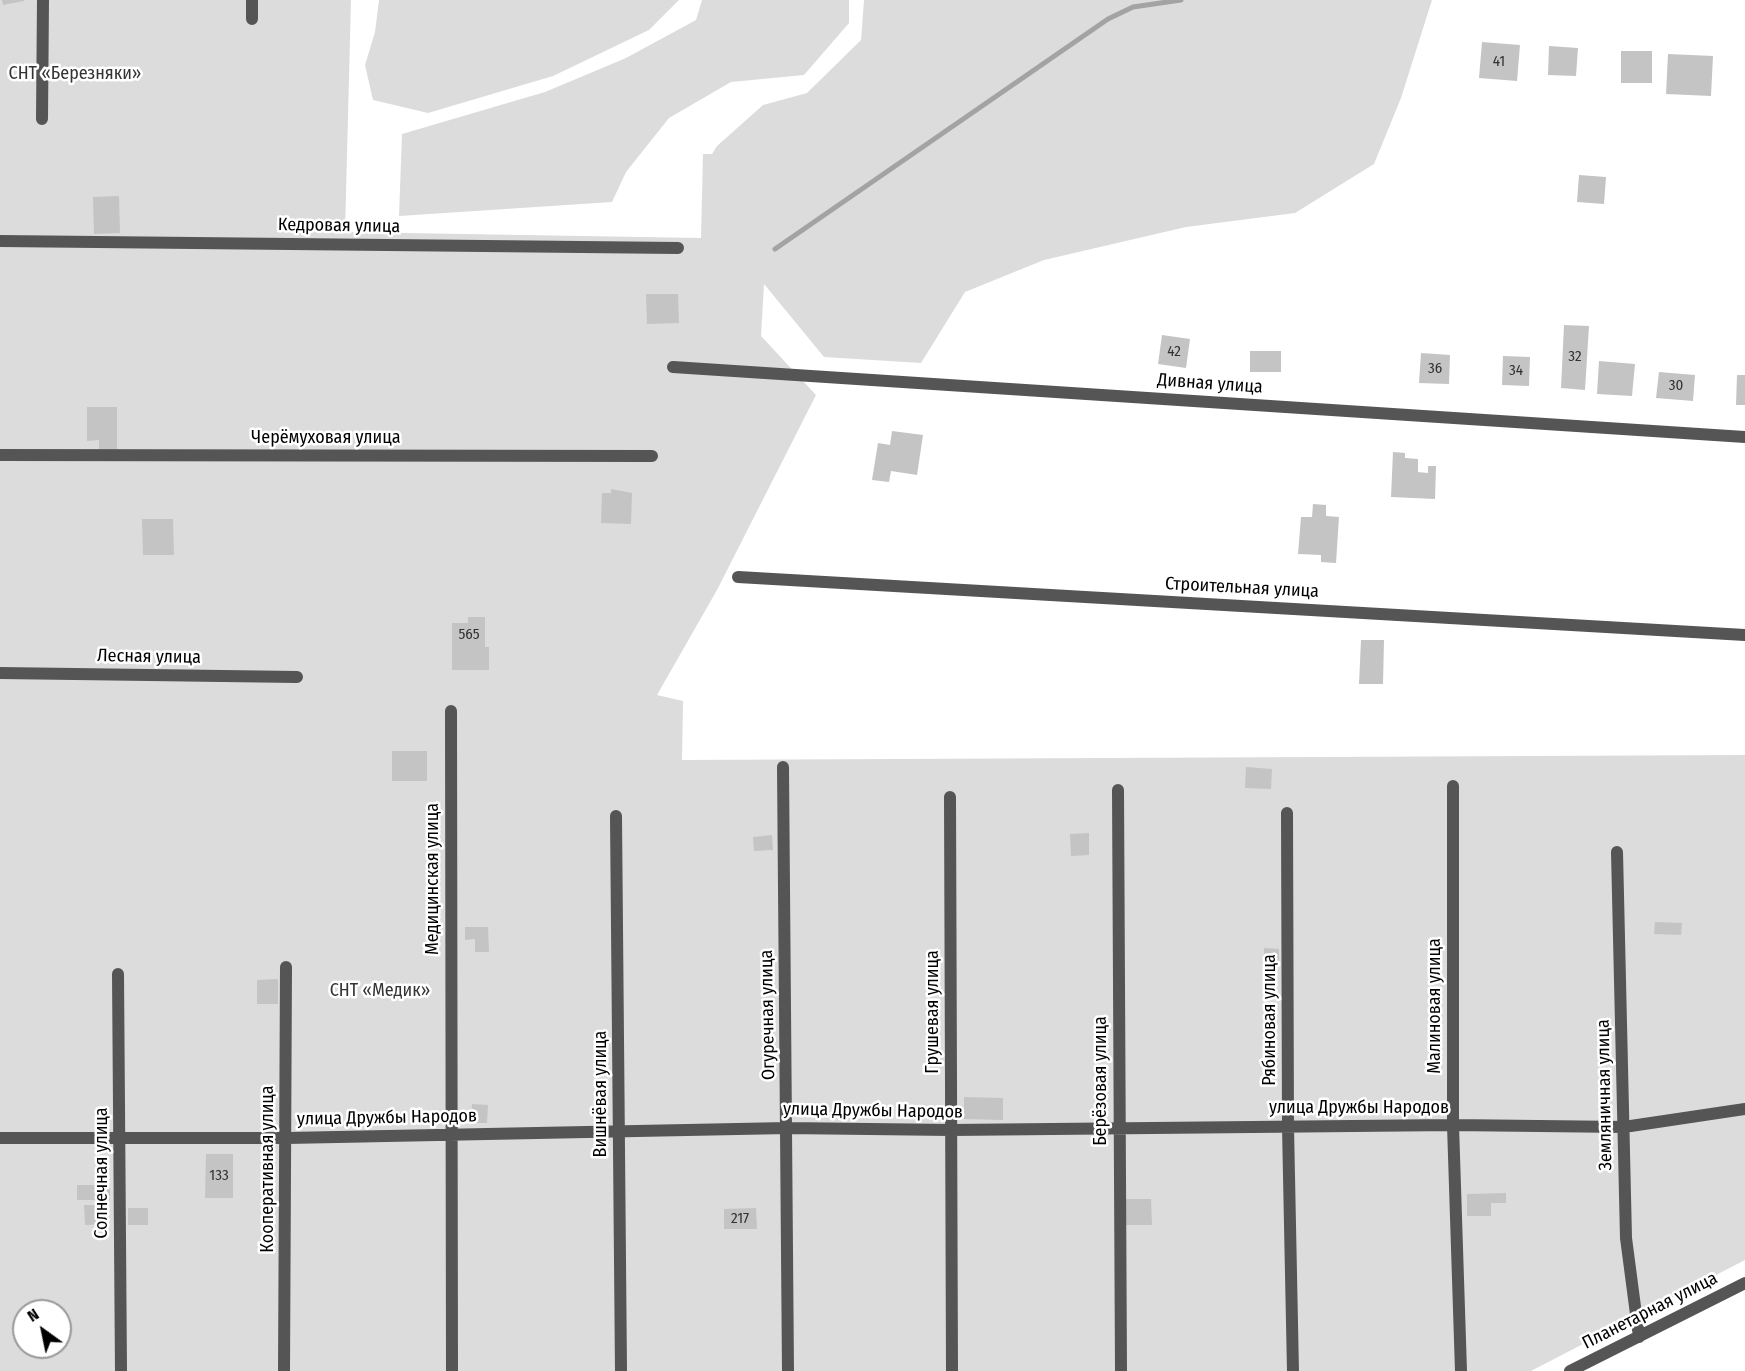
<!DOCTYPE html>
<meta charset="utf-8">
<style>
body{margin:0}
#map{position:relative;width:1745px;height:1371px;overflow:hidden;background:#fff;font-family:"Fira Sans Condensed",sans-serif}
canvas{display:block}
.north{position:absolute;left:12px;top:1299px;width:60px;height:60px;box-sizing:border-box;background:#fff;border:2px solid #999;border-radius:50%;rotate:327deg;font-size:16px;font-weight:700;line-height:24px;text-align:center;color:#000}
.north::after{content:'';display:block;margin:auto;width:21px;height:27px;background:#000;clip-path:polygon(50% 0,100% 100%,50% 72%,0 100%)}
</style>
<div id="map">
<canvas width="1745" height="1371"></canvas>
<div class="north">N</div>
</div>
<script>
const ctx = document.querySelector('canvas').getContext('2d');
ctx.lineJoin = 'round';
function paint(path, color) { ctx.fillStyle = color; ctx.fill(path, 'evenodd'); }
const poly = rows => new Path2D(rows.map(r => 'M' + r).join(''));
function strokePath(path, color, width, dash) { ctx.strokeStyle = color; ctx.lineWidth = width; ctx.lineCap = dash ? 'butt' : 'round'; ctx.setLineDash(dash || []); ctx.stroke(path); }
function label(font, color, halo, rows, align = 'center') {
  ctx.font = font + ' "Fira Sans Condensed",sans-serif'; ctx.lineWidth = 5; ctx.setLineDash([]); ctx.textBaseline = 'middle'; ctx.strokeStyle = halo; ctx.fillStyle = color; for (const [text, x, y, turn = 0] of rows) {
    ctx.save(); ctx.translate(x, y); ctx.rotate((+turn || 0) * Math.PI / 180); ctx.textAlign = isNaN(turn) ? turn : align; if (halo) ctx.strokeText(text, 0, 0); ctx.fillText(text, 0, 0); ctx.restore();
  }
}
paint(poly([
 [0,0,351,0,345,232,701,238,703,154,712,154,717,146,763,105,807,93,861,40,864,0,1432,0,1401,98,1374,164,1295,213,1186,227,1044,260,965,292,921,363,824,357,764,284,761,336,816,395,717,590,657,695,683,701,682,760,1745,755,1745,1260,1531,1371,0,1371],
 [24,1311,60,1311,60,1347,24,1347],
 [379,0,679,0,649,30,553,76,428,113,373,100,365,65,375,32],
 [702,0,849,0,849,23,804,75,731,82,669,118,626,172,612,202,399,216,402,134,545,92,626,58,696,20]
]), '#dcdcdc');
strokePath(poly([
 [775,249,1108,19,1133,7,1181,0]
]), '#a3a3a3', 5);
paint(poly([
 [2,0,24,0,24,1,3,5],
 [1482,42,1520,45,1517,81,1479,78],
 [1549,46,1578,48,1576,76,1548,75],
 [1621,51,1652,51,1652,83,1621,83],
 [1668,54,1713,56,1711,96,1666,94],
 [1579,175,1606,177,1604,204,1577,202],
 [119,196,120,233,94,234,93,197],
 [646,294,678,294,679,323,647,324],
 [1564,325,1589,326,1585,390,1561,388],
 [1162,335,1190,339,1186,368,1158,364],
 [1250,351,1281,351,1281,372,1250,372],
 [1421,353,1450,355,1449,384,1419,383],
 [1503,356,1530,357,1529,386,1502,385],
 [1599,361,1635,364,1632,396,1597,394],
 [1659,372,1695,375,1693,401,1656,398],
 [1737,375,1745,375,1745,405,1736,405],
 [87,407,117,407,117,450,99,450,99,440,87,441],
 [892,431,923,435,917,475,891,471,889,482,872,480,878,443,890,445],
 [1393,452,1405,453,1405,458,1418,459,1418,472,1428,473,1428,466,1436,466,1435,499,1391,497],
 [611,489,632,493,631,524,601,523,602,493,611,493],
 [1313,504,1326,505,1326,516,1339,517,1336,563,1321,562,1321,555,1298,554,1301,517,1312,517],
 [142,519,173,519,174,555,143,555],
 [468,617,485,617,485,647,489,647,489,670,452,670,452,623,468,623],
 [1361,640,1384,640,1383,684,1359,684],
 [392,751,427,751,427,781,392,781],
 [1246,767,1272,769,1271,789,1245,788],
 [1089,833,1089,855,1071,856,1070,834],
 [772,835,773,850,754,851,753,837],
 [1655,922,1682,923,1681,935,1654,934],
 [465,927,488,927,489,952,475,952,475,939,465,940],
 [1264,948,1279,949,1279,965,1264,965],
 [278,979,278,1004,257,1004,257,980],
 [964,1097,1003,1098,1003,1120,964,1119],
 [472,1104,488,1105,487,1123,471,1123],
 [206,1154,233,1154,233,1198,205,1198],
 [77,1185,110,1185,110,1200,77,1200],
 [1506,1193,1506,1203,1491,1203,1491,1216,1467,1216,1467,1194],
 [1125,1199,1151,1199,1152,1225,1125,1225],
 [84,1205,108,1205,109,1224,85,1225],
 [128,1208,148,1208,148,1225,128,1225],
 [756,1208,757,1229,724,1229,724,1209]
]), '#c4c4c4');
strokePath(poly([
 [252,0,252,19],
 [42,119,43,0],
 [0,241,678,248],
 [673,367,1745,437],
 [0,455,652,456],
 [738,577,1745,635],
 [0,673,297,677],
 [451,711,452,1371],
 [783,767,788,1371],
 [1453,786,1453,1125,1461,1371],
 [1118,790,1121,1371],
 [950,797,952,1371],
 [1287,813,1288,1127,1293,1371],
 [616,816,621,1371],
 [1617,852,1626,1238,1639,1337],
 [118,974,121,1371],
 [0,1138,287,1138,787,1128,951,1130,1453,1125,1624,1127,1745,1109],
 [284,1371,286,967],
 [1570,1371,1745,1283]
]), '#555', 12);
label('15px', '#313131', null, [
 ["41",1499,62],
 ["42",1174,352],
 ["32",1575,357],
 ["36",1435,369],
 ["34",1516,371],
 ["30",1676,386],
 ["565",469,635],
 ["133",219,1176],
 ["217",740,1219]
]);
label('18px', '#333', '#fff', [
 ["СНТ «Березняки»",75,74],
 ["СНТ «Медик»",380,991]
]);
label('18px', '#000', '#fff', [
 ["Кедровая улица",339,226,1],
 ["Дивная улица",1210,384,4],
 ["Черёмуховая улица",326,438],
 ["Строительная улица",1242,588,3],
 ["Лесная улица",149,657,1],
 ["Медицинская улица",433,879,-90],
 ["Малиновая улица",1435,1006,-90],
 ["Грушевая улица",933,1012,-90],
 ["Огуречная улица",768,1015,-91],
 ["Рябиновая улица",1270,1020,-90],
 ["Берёзовая улица",1101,1081,-90],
 ["Вишнёвая улица",601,1094,-90],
 ["Земляничная улица",1605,1095,-91],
 ["улица Дружбы Народов",1359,1108],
 ["улица Дружбы Народов",873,1111,1],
 ["улица Дружбы Народов",387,1118,-1],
 ["Кооперативная улица",268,1169,-90],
 ["Солнечная улица",102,1173,-90],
 ["Планетарная улица",1650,1311,-27]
]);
</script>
